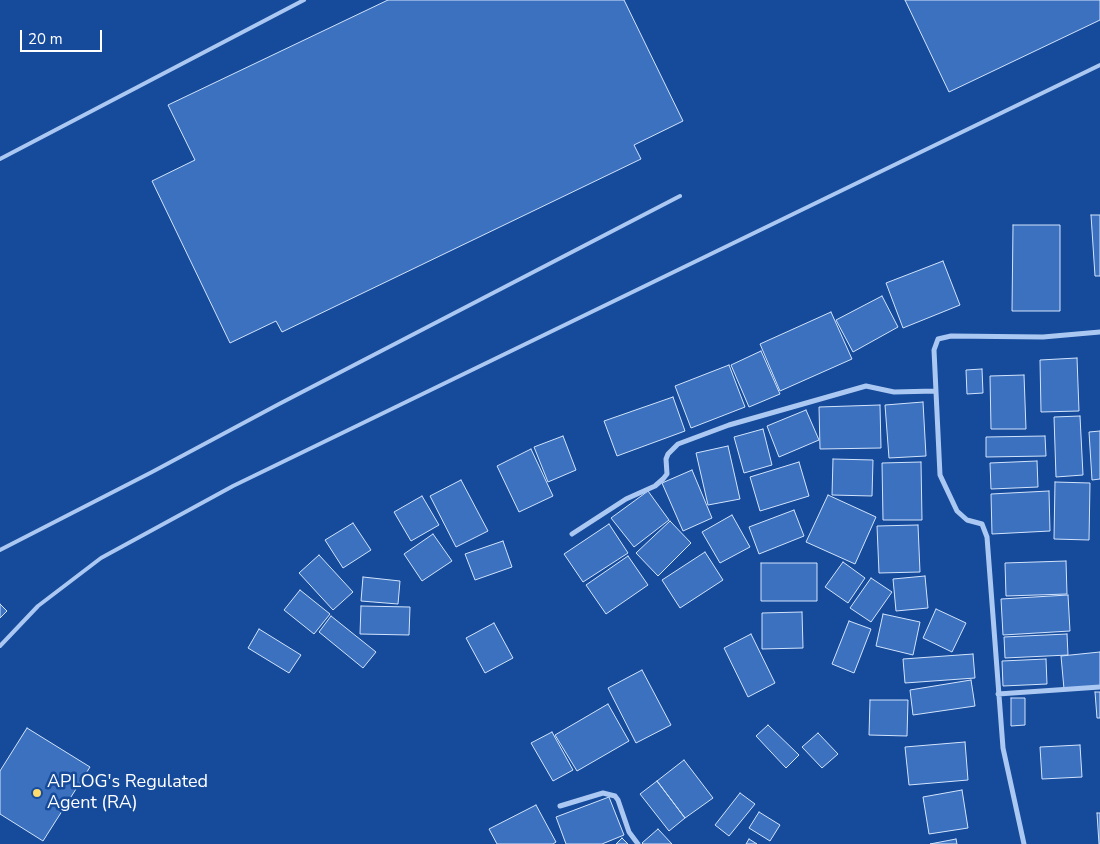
<!DOCTYPE html>
<style>
body{margin:0}
#map{position:relative;width:1100px;height:844px;overflow:hidden;background:#164a9a;font-family:"Nunito Sans",sans-serif}
canvas{display:block}
.scale{position:absolute;left:20px;top:30px;width:82px;height:22px;box-sizing:border-box;border:2px solid #fff;border-top:0;padding-left:6px;font-size:15px;line-height:18px;white-space:nowrap;color:#fff;-webkit-text-stroke:4px #164a9a;paint-order:stroke}
</style>
<div id="map">
<canvas width="1100" height="844"></canvas>
<div class="scale">20 m</div>
</div>
<script>
const ctx = document.querySelector('canvas').getContext('2d');
ctx.lineJoin = 'round';
function paint(path, color) { ctx.fillStyle = color; ctx.fill(path, 'evenodd'); }
const poly = rows => new Path2D(rows.map(r => 'M' + r).join(''));
function strokePath(path, color, width, dash) { ctx.strokeStyle = color; ctx.lineWidth = width; ctx.lineCap = dash ? 'butt' : 'round'; ctx.setLineDash(dash || []); ctx.stroke(path); }
function label(font, color, halo, rows, align = 'center') {
  ctx.font = font + ' "Nunito Sans",sans-serif'; ctx.lineWidth = 5; ctx.setLineDash([]); ctx.textBaseline = 'middle'; ctx.strokeStyle = halo; ctx.fillStyle = color; for (const [text, x, y, turn = 0] of rows) {
    ctx.save(); ctx.translate(x, y); ctx.rotate((+turn || 0) * Math.PI / 180); ctx.textAlign = isNaN(turn) ? turn : align; if (halo) ctx.strokeText(text, 0, 0); ctx.fillText(text, 0, 0); ctx.restore();
  }
}
const building = poly([
 [388,0,624,0,683,121,634,145,641,159,282,332,276,321,230,343,152,181,195,160,168,105,388,0],
 [905,0,1100,0,1100,20,949,92,905,0],
 [1091,215,1100,215,1100,276,1095,276,1091,215],
 [1013,225,1060,225,1060,311,1012,311,1013,225],
 [943,261,960,305,903,328,886,283,943,261],
 [882,296,898,327,853,352,836,320,882,296],
 [831,312,852,359,780,391,760,344,831,312],
 [761,351,780,394,749,407,731,365,761,351],
 [1077,358,1079,411,1041,412,1040,360,1077,358],
 [729,365,745,407,691,428,675,386,729,365],
 [982,369,983,393,967,394,966,370,982,369],
 [1024,375,1026,429,991,429,990,376,1024,375],
 [673,397,685,431,617,456,604,421,673,397],
 [923,402,926,456,889,458,885,405,923,402],
 [880,405,881,448,820,449,819,407,880,405],
 [806,410,819,440,779,457,767,426,806,410],
 [1080,416,1083,475,1056,477,1054,417,1080,416],
 [763,429,772,465,744,473,734,437,763,429],
 [1100,431,1100,479,1092,480,1089,432,1100,431],
 [563,436,576,470,548,482,534,447,563,436],
 [1045,436,1046,456,986,457,986,437,1045,436],
 [728,446,740,499,708,505,696,453,728,446],
 [531,449,553,496,519,512,497,466,531,449],
 [833,459,873,460,872,496,832,495,833,459],
 [1037,461,1038,487,991,489,990,463,1037,461],
 [799,462,809,496,760,511,750,477,799,462],
 [921,462,922,520,883,520,882,463,921,462],
 [692,470,712,518,683,531,662,483,692,470],
 [461,480,488,531,456,547,430,496,461,480],
 [1055,482,1090,483,1089,540,1054,539,1055,482],
 [648,491,669,520,634,547,611,518,648,491],
 [1049,491,1050,531,992,534,991,494,1049,491],
 [828,495,876,517,855,564,806,542,828,495],
 [422,496,439,525,411,541,394,512,422,496],
 [794,510,804,536,759,554,749,527,794,510],
 [732,515,750,547,720,563,702,532,732,515],
 [670,521,691,543,658,576,636,553,670,521],
 [353,523,371,550,343,568,325,540,353,523],
 [609,524,628,553,583,582,564,554,609,524],
 [918,525,920,572,879,573,877,526,918,525],
 [433,534,452,561,422,581,404,554,433,534],
 [503,541,512,567,475,580,465,554,503,541],
 [705,552,723,580,680,608,662,580,705,552],
 [319,555,353,592,333,610,299,573,319,555],
 [628,556,648,585,606,614,586,585,628,556],
 [1066,561,1067,594,1006,596,1005,563,1066,561],
 [843,562,865,578,848,603,825,587,843,562],
 [761,563,817,563,817,601,761,601,761,563],
 [925,576,928,608,896,611,893,579,925,576],
 [363,577,400,581,398,604,361,601,363,577],
 [871,578,892,592,871,622,850,608,871,578],
 [300,590,330,614,314,634,284,610,300,590],
 [1068,595,1070,631,1003,635,1001,599,1068,595],
 [0,604,7,611,0,618,0,604],
 [361,606,410,607,409,635,360,634,361,606],
 [936,609,966,623,952,652,923,638,936,609],
 [802,612,803,648,762,649,762,613,802,612],
 [883,614,920,622,913,655,876,646,883,614],
 [331,616,376,652,363,668,319,632,331,616],
 [849,621,871,629,854,673,832,664,849,621],
 [494,623,513,658,485,673,466,638,494,623],
 [259,629,301,655,289,673,248,648,259,629],
 [751,634,775,683,748,697,724,648,751,634],
 [1067,634,1068,655,1005,658,1004,637,1067,634],
 [1100,652,1100,686,1064,689,1061,656,1100,652],
 [973,654,975,678,905,683,903,659,973,654],
 [1046,659,1047,684,1003,686,1002,661,1046,659],
 [642,670,671,725,636,743,608,688,642,670],
 [971,680,975,706,913,715,910,690,971,680],
 [1095,692,1100,692,1100,718,1097,718,1095,692],
 [1011,698,1025,698,1025,725,1011,726,1011,698],
 [870,700,908,700,907,736,869,735,870,700],
 [608,704,629,741,577,771,555,735,608,704],
 [768,725,799,755,786,768,756,736,768,725],
 [27,728,90,767,43,841,0,814,0,771,27,728],
 [552,732,573,770,553,781,531,743,552,732],
 [818,733,838,754,822,768,802,747,818,733],
 [965,742,968,780,909,785,905,747,965,742],
 [1080,745,1082,777,1042,779,1040,747,1080,745],
 [684,760,713,798,685,818,657,781,684,760],
 [657,781,685,818,669,831,640,794,657,781],
 [962,790,968,828,929,834,923,797,962,790],
 [740,793,755,804,729,836,715,825,740,793],
 [609,797,624,835,602,844,566,844,556,817,609,797],
 [536,805,556,842,553,844,497,844,489,829,536,805],
 [759,812,780,825,770,841,749,828,759,812],
 [1097,813,1100,813,1100,844,1099,844,1097,813],
 [658,829,672,844,643,844,642,843,658,829],
 [622,838,628,844,616,844,622,838],
 [749,839,757,844,746,844,749,839],
 [956,839,957,844,930,844,956,839]
]);
paint(building, '#3b71bf');
strokePath(building, '#d2e4fc', 1);
strokePath(poly([
 [0,159,304,0],
 [0,550,152,472,279,404,680,196],
 [0,646,38,606,101,558,233,486,1100,65]
]), '#abc8f2', 4);
strokePath(poly([
 [572,534,626,499,655,486,663,479,667,474,666,459,668,454,678,444,729,425,866,386,894,392,935,391],
 [998,694,1100,687],
 [560,806,603,793,615,796,618,800,629,832,638,844],
 [1024,844,1003,748,987,537,982,524,967,520,957,511,940,475,934,350,938,339,951,336,1043,337,1100,332]
]), '#abc8f2', 5);
for (const [x, y, r, color] of [
 [37,793,5,"#ffda6c"]
]) { const dot = new Path2D(); dot.arc(x, y, r, 0, 2 * Math.PI); ctx.fillStyle = color; ctx.fill(dot); strokePath(dot, '#164a9a', 2); }
label('18px', '#fff', '#164a9a', [
 ["APLOG's Regulated",47,783],
 ["Agent (RA)",47,804]
], 'left');
</script>
